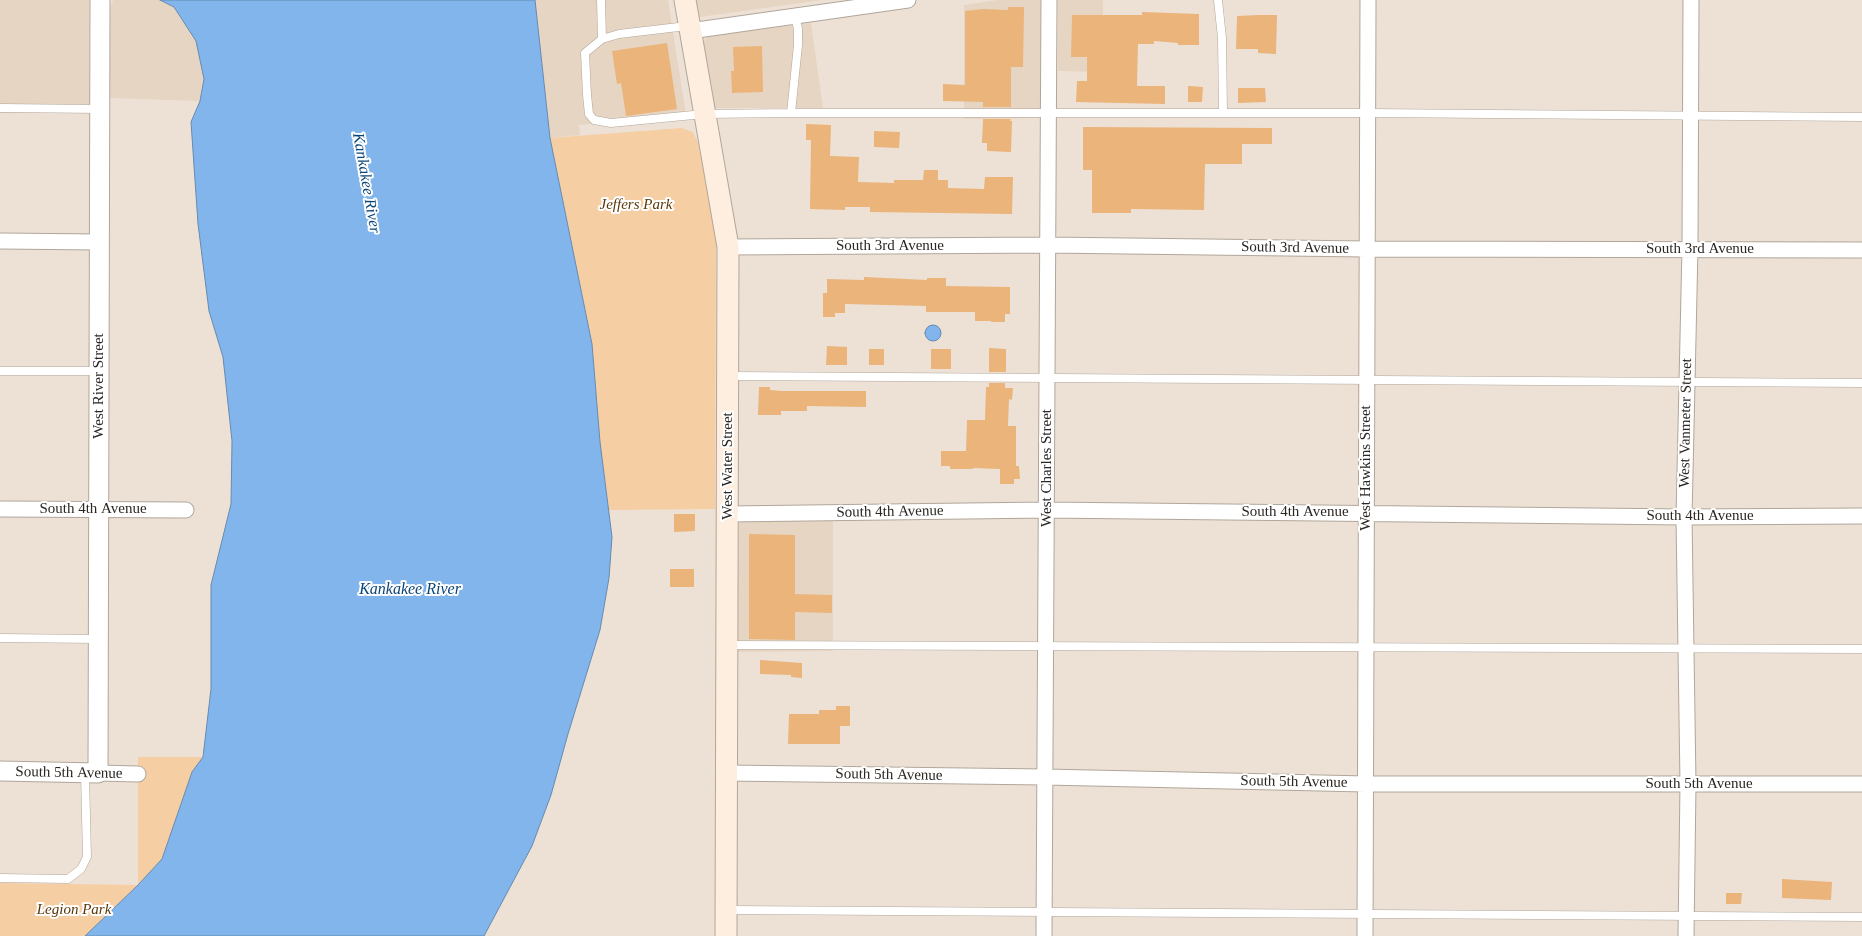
<!DOCTYPE html>
<style>
body{margin:0}
canvas{display:block;background:#ede1d5}
</style>
<canvas width="1862" height="936"></canvas>
<script>
const ctx = document.querySelector('canvas').getContext('2d');
ctx.lineJoin = 'round';
function paint(path, color) { ctx.fillStyle = color; ctx.fill(path, 'evenodd'); }
const poly = rows => new Path2D(rows.map(r => 'M' + r).join(''));
function strokePath(path, color, width, dash) { ctx.strokeStyle = color; ctx.lineWidth = width; ctx.lineCap = dash ? 'butt' : 'round'; ctx.setLineDash(dash || []); ctx.stroke(path); }
function label(font, color, halo, rows, align = 'center') {
  ctx.font = font + ' "Times New Roman",serif'; ctx.lineWidth = 4; ctx.setLineDash([]); ctx.textBaseline = 'middle'; ctx.strokeStyle = halo; ctx.fillStyle = color; for (const [text, x, y, turn = 0] of rows) {
    ctx.save(); ctx.translate(x, y); ctx.rotate((+turn || 0) * Math.PI / 180); ctx.textAlign = isNaN(turn) ? turn : align; if (halo) ctx.strokeText(text, 0, 0); ctx.fillText(text, 0, 0); ctx.restore();
  }
}
paint(poly([
 [0,0,89,0,89,113,0,113],
 [113,0,160,0,174,7,196,41,204,79,200,101,108,98,111,6],
 [535,0,668,0,685,108,684,113,677,116,579,125,580,135,550,138],
 [693,0,822,0,700,17,696,12],
 [997,0,1039,0,1041,3,1040,118,964,119,964,5],
 [1058,0,1103,0,1103,72,1058,71],
 [811,23,823,108,716,108,711,105,703,47,704,41,708,36],
 [833,520,833,651,736,652,739,524,742,521]
]), '#e7d5c3');
paint(poly([
 [682,128,693,132,698,143,716,239,715,509,609,510,600,443,592,344,550,138],
 [138,757,203,757,192,772,162,859,138,885,85,936,0,936,0,883,138,885]
]), '#f6cea4');
const water = poly([
 [160,0,535,0,550,138,592,344,600,442,612,537,609,578,600,630,568,734,551,795,532,846,484,936,85,936,138,885,162,859,192,772,203,757,211,689,211,585,231,504,232,441,223,357,209,311,198,224,191,122,200,101,204,79,196,41,174,7,160,0],
 '925 333a8 8 0 1 1 16 0a8 8 0 1 1-16 0Z'
]);
paint(water, '#81b5ec');
strokePath(water, '#678aaf', 1);
paint(poly([
 [1008,7,1024,7,1023,67,1011,67,1011,107,983,107,983,102,943,101,943,84,965,85,965,11,983,9,1008,10],
 [1142,12,1199,14,1199,45,1178,45,1178,43,1154,41,1154,44,1138,44,1137,86,1165,86,1165,104,1076,102,1077,81,1087,81,1087,57,1071,57,1072,15,1142,15],
 [1259,15,1277,15,1276,54,1258,53,1258,49,1236,49,1237,16],
 [667,43,677,109,626,116,621,83,617,84,612,51],
 [762,46,763,92,732,93,731,71,734,71,733,47],
 [1188,86,1203,87,1202,102,1188,102],
 [1238,88,1265,88,1266,102,1238,103],
 [983,119,1011,119,1010,121,1012,121,1011,152,987,151,987,143,982,143],
 [806,124,831,125,830,156,859,157,858,182,894,183,894,180,923,180,924,170,938,170,938,180,948,180,948,188,984,189,985,177,1013,177,1012,214,870,212,870,207,845,207,845,210,810,209,811,140,806,140],
 [1083,127,1272,128,1272,144,1242,144,1242,164,1205,164,1204,210,1131,209,1131,213,1092,213,1092,170,1083,170],
 [874,131,900,132,899,148,874,147],
 [864,277,927,280,927,278,946,278,946,286,1010,287,1010,314,1005,314,1005,322,991,322,991,321,975,321,975,312,926,312,926,306,845,304,845,313,835,313,835,317,823,317,823,293,827,293,827,279,864,280],
 [827,346,847,347,847,365,826,365],
 [989,348,1006,349,1006,372,989,372],
 [869,349,884,349,884,365,869,365],
 [931,349,951,349,951,369,931,369],
 [989,383,1005,383,1005,388,1013,388,1012,400,1009,399,1008,426,1016,426,1016,466,1019,466,1020,479,1014,479,1014,484,1000,484,1000,469,973,468,973,469,950,469,950,466,941,466,941,451,966,451,967,420,985,420,986,387,989,387],
 [759,387,770,387,770,390,781,391,866,391,866,407,807,406,807,411,781,411,781,415,758,415],
 [674,514,695,514,695,531,674,532],
 [749,534,795,535,795,594,832,595,832,613,795,612,795,640,749,639],
 [670,569,694,569,694,587,670,587],
 [760,660,802,663,802,678,791,677,791,675,760,674],
 [836,706,850,706,850,726,840,726,840,744,788,744,789,714,819,714,819,710,836,710],
 [1782,879,1832,882,1831,900,1782,898],
 [1726,893,1742,893,1741,904,1726,904]
]), '#eab47b');
const service = poly([
 [601,0,602,39],
 [1218,0,1222,38,1223,113],
 [687,26,619,34,602,39,585,53,587,95,589,114,594,120,611,123,704,114,791,113,1368,113,1862,117],
 [0,108,100,109],
 [791,113,798,45,798,29,795,16],
 [0,371,99,371],
 [729,376,1862,383],
 [0,638,98,639],
 [729,645,1862,649],
 [0,878,68,879,81,869,87,857,85,774],
 [727,910,1862,917]
]);
const minor = poly([
 [690,31,908,0],
 [0,241,99,242],
 [728,247,1048,245,1367,249,1862,250],
 [0,509,186,510],
 [728,514,1046,510,1684,517,1862,516],
 [98,773,138,774],
 [726,773,1045,777,1366,784,1862,784],
 [1044,936,1049,0],
 [1365,936,1368,0],
 [1686,936,1688,784,1684,517,1690,248,1691,0]
]);
const tertiary = poly([
 [0,771,98,773,100,0]
]);
const secondary = poly([
 [685,0,728,247,726,936]
]);
strokePath(service, '#b1a69a', 9);
strokePath(minor, '#b1a69a', 17);
strokePath(tertiary, '#b1a69a', 21);
strokePath(secondary, '#b1a69a', 23);
strokePath(service, '#fff', 8);
strokePath(minor, '#fff', 15);
strokePath(tertiary, '#fff', 19);
strokePath(secondary, '#feeedf', 21);
label('italic 15px', '#5a3709', '#fff', [
 ["Jeffers Park",636,205],
 ["Legion Park",74,910]
]);
label('15px', '#2b2622', '#fff', [
 ["South 3rd Avenue",890,246],
 ["South 3rd Avenue",1295,248,1],
 ["South 3rd Avenue",1700,249],
 ["West River Street",99,386,-90],
 ["West Vanmeter Street",1686,423,-89],
 ["West Water Street",728,466,-90],
 ["West Charles Street",1047,468,-90],
 ["West Hawkins Street",1366,468,-90],
 ["South 4th Avenue",93,509],
 ["South 4th Avenue",890,512,-1],
 ["South 4th Avenue",1295,512],
 ["South 4th Avenue",1700,516],
 ["South 5th Avenue",69,773,1],
 ["South 5th Avenue",889,775,1],
 ["South 5th Avenue",1294,782,1],
 ["South 5th Avenue",1699,784]
]);
label('italic 16px', '#0c4677', '#fff', [
 ["Kankakee River",366,183,80],
 ["Kankakee River",410,590]
]);
</script>
